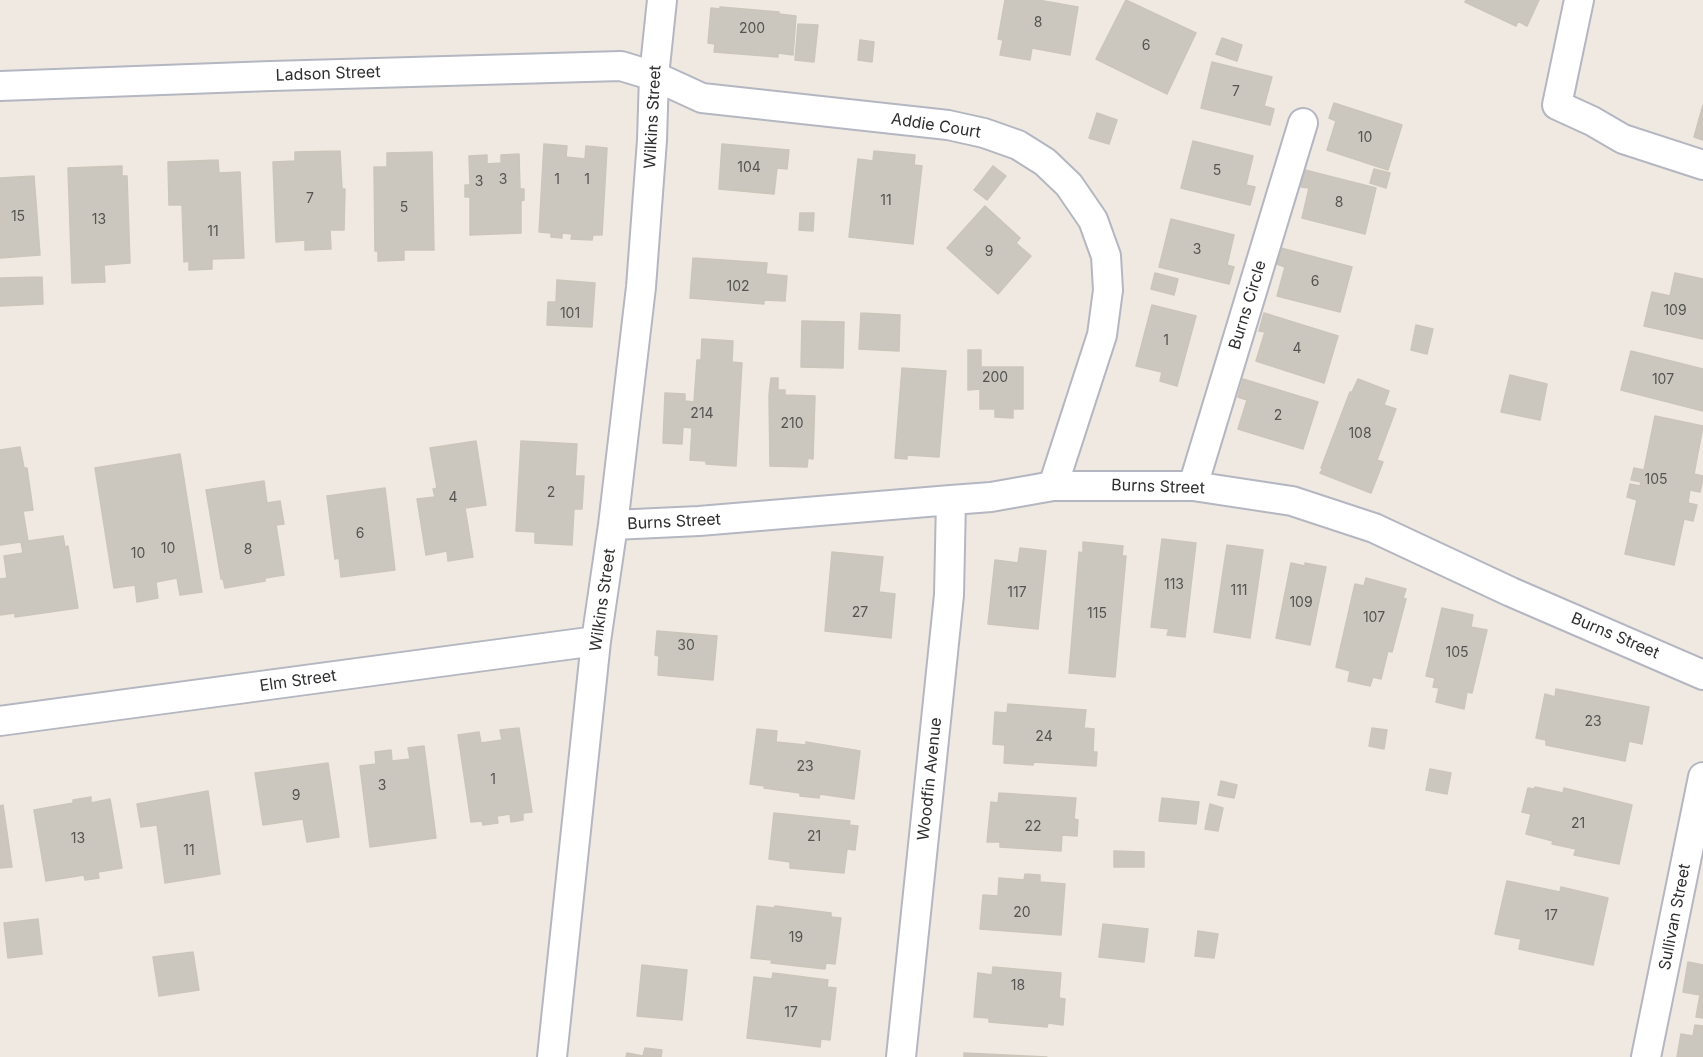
<!DOCTYPE html>
<style>
body{margin:0}
canvas{display:block;background:#efe9e1}
</style>
<canvas width="1703" height="1057"></canvas>
<script>
const ctx = document.querySelector('canvas').getContext('2d');
ctx.lineJoin = 'round';
function paint(path, color) { ctx.fillStyle = color; ctx.fill(path, 'evenodd'); }
const poly = rows => new Path2D(rows.map(r => 'M' + r).join(''));
function strokePath(path, color, width, dash) { ctx.strokeStyle = color; ctx.lineWidth = width; ctx.lineCap = dash ? 'butt' : 'round'; ctx.setLineDash(dash || []); ctx.stroke(path); }
function label(font, color, halo, rows, align = 'center') {
  ctx.font = font + ' Inter,sans-serif'; ctx.lineWidth = 4.5; ctx.setLineDash([]); ctx.textBaseline = 'middle'; ctx.strokeStyle = halo; ctx.fillStyle = color; for (const [text, x, y, turn = 0] of rows) {
    ctx.save(); ctx.translate(x, y); ctx.rotate((+turn || 0) * Math.PI / 180); ctx.textAlign = isNaN(turn) ? turn : align; if (halo) ctx.strokeText(text, 0, 0); ctx.fillText(text, 0, 0); ctx.restore();
  }
}
const building = poly([
 [1005,0,1038,0,1078,7,1070,55,1032,48,1030,60,1000,55,1003,40,998,39,1005,0],
 [1126,0,1196,33,1167,94,1096,59,1126,0],
 [1466,0,1539,0,1527,26,1518,21,1516,26,1465,2,1466,0],
 [720,7,779,12,779,14,796,16,793,55,778,53,778,57,714,52,715,44,708,43,711,8,720,9,720,7],
 [798,24,818,25,814,62,795,60,798,24],
 [1222,38,1242,45,1237,61,1216,54,1222,38],
 [860,40,874,42,872,62,858,60,860,40],
 [1212,62,1272,77,1264,106,1274,109,1270,125,1201,108,1212,62],
 [1334,103,1402,125,1388,170,1327,150,1336,121,1329,118,1334,103],
 [1703,105,1703,140,1694,137,1703,105],
 [1097,113,1117,120,1109,144,1089,138,1097,113],
 [1193,141,1253,156,1246,185,1255,187,1250,205,1181,188,1193,141],
 [544,144,567,146,566,157,585,159,586,146,607,148,602,235,593,235,592,240,571,239,572,234,562,233,562,238,551,237,551,233,539,232,544,144],
 [722,144,789,150,787,169,777,168,774,194,719,189,722,144],
 [340,151,342,189,345,189,344,230,330,230,331,249,305,250,305,240,276,242,273,162,295,161,295,152,340,151],
 [874,151,915,155,914,165,922,166,913,244,849,237,858,159,873,161,874,151],
 [432,152,434,250,404,250,404,260,378,261,378,251,375,251,374,167,387,167,387,153,432,152],
 [519,154,520,189,524,189,524,200,521,201,521,233,470,235,470,197,465,197,465,185,470,185,469,156,487,155,487,164,501,163,501,155,519,154],
 [218,160,219,173,240,172,244,258,212,259,212,269,189,270,189,261,184,262,182,205,169,205,168,162,218,160],
 [122,166,122,176,127,176,130,263,104,265,105,282,72,283,68,168,122,166],
 [993,166,1006,176,987,200,974,190,993,166],
 [1374,169,1390,173,1386,188,1370,183,1374,169],
 [1305,170,1376,188,1365,234,1302,218,1309,188,1301,187,1305,170],
 [34,176,40,255,0,258,0,178,34,176],
 [985,206,1020,238,1016,243,1031,256,998,294,947,248,985,206],
 [800,213,814,213,813,231,799,230,800,213],
 [1171,219,1234,235,1227,265,1234,267,1229,284,1159,267,1171,219],
 [1281,248,1352,267,1340,312,1277,296,1285,267,1277,264,1281,248],
 [693,258,767,263,766,274,787,276,785,301,764,300,764,304,690,298,693,258],
 [1155,273,1178,279,1174,295,1151,289,1155,273],
 [1675,273,1703,279,1703,339,1644,326,1652,292,1670,296,1675,273],
 [42,277,43,304,0,306,0,278,42,277],
 [557,280,595,283,592,327,547,325,548,302,556,302,557,280],
 [1152,305,1196,316,1177,386,1160,381,1162,372,1136,366,1152,305],
 [861,313,900,315,899,351,859,349,861,313],
 [1264,313,1338,336,1324,383,1256,361,1265,332,1259,331,1264,313],
 [802,321,844,322,843,368,801,367,802,321],
 [1416,325,1433,329,1427,354,1411,350,1416,325],
 [702,339,733,341,732,362,742,363,736,466,706,464,706,461,690,460,692,428,683,427,682,444,663,443,665,393,685,394,685,401,694,402,697,360,701,360,702,339],
 [968,350,981,350,981,367,1023,367,1023,409,1013,409,1013,418,995,417,995,409,980,409,980,389,968,390,968,350],
 [1631,351,1703,369,1703,411,1621,390,1631,351],
 [902,368,946,371,939,457,907,455,907,459,895,458,902,368],
 [1510,375,1547,384,1540,420,1501,412,1510,375],
 [771,378,778,378,778,390,785,390,785,395,815,396,813,459,808,458,807,467,770,466,769,395,771,378],
 [1243,379,1318,402,1303,449,1238,429,1247,400,1238,397,1243,379],
 [1358,379,1389,391,1384,405,1396,409,1377,460,1383,462,1371,493,1320,473,1323,469,1321,468,1350,392,1352,392,1358,379],
 [1655,416,1703,426,1694,474,1703,476,1703,479,1700,492,1690,490,1688,503,1697,505,1693,521,1684,519,1674,565,1625,554,1637,500,1627,497,1630,484,1640,486,1641,482,1631,480,1634,468,1644,470,1655,416],
 [476,441,486,505,465,508,473,557,448,561,447,551,426,555,417,499,435,497,433,489,437,488,430,448,476,441],
 [521,441,577,444,575,476,584,476,582,509,574,509,572,545,535,543,535,532,516,531,521,441],
 [20,447,24,468,27,468,33,510,23,511,28,541,63,536,65,547,68,546,78,608,15,617,15,613,0,615,0,579,7,578,4,556,23,553,21,542,0,545,0,450,20,447],
 [180,454,202,592,180,595,177,578,156,582,158,598,137,602,135,585,114,588,95,468,180,454],
 [264,481,267,503,280,501,284,524,276,525,284,575,265,578,265,581,225,588,223,579,221,579,206,490,264,481],
 [385,488,395,570,341,577,339,558,335,559,327,496,385,488],
 [1162,539,1196,543,1185,637,1167,635,1169,629,1151,627,1162,539],
 [1083,542,1123,546,1122,556,1126,556,1115,677,1069,673,1079,552,1083,553,1083,542],
 [1227,545,1263,550,1250,638,1214,632,1227,545],
 [1020,548,1046,551,1038,629,988,624,995,560,1018,563,1020,548],
 [832,552,883,557,879,592,895,594,891,638,825,631,832,552],
 [1291,563,1305,566,1305,563,1326,567,1310,645,1276,638,1291,563],
 [1366,578,1406,589,1403,598,1406,599,1392,652,1388,651,1381,679,1373,677,1370,686,1348,681,1350,671,1336,667,1355,584,1364,586,1366,578],
 [1442,608,1473,615,1471,627,1487,630,1472,693,1467,692,1464,709,1436,702,1439,688,1433,687,1435,678,1426,676,1442,608],
 [657,631,717,636,713,680,658,675,659,656,655,655,657,631],
 [1556,689,1649,707,1642,744,1629,741,1625,761,1546,745,1546,740,1536,738,1545,694,1555,697,1556,689],
 [1008,704,1086,710,1084,728,1094,729,1093,752,1097,752,1096,766,1034,762,1033,765,1004,763,1005,745,993,744,995,712,1007,713,1008,704],
 [519,728,532,812,523,813,523,820,511,822,510,814,497,816,498,823,483,825,482,821,471,822,458,735,479,732,481,743,502,740,500,730,519,728],
 [1372,728,1387,730,1384,749,1369,746,1372,728],
 [757,729,777,731,776,742,806,745,806,742,860,751,854,799,820,794,819,798,800,796,800,793,764,788,765,786,750,784,757,729],
 [424,746,436,838,370,847,360,766,376,764,375,752,391,750,392,761,410,759,408,748,424,746],
 [328,763,339,837,307,842,303,819,263,825,255,773,328,763],
 [1430,769,1451,773,1447,794,1426,790,1430,769],
 [1221,781,1237,785,1234,798,1218,795,1221,781],
 [1535,787,1563,793,1564,788,1632,805,1619,864,1574,855,1576,849,1552,844,1553,841,1526,834,1531,814,1522,812,1528,788,1534,789,1535,787],
 [208,791,220,874,165,883,157,825,141,827,137,804,208,791],
 [999,793,1076,798,1074,819,1078,820,1077,836,1062,835,1061,851,1000,847,1000,842,987,842,991,802,998,803,999,793],
 [91,797,91,803,110,799,122,868,98,872,99,878,85,880,84,875,46,881,34,810,73,803,73,800,91,797],
 [1162,798,1199,802,1196,824,1159,821,1162,798],
 [1210,804,1223,808,1218,831,1205,829,1210,804],
 [3,805,12,867,0,868,0,806,3,805],
 [774,813,850,821,849,825,858,826,855,850,847,849,844,873,790,868,790,862,769,859,774,813],
 [1114,851,1144,852,1144,867,1114,867,1114,851],
 [1025,874,1040,875,1040,882,1065,884,1061,935,980,929,983,895,998,896,999,878,1024,880,1025,874],
 [1507,881,1560,892,1561,887,1608,898,1593,965,1519,949,1521,939,1495,934,1507,881],
 [757,906,774,908,775,906,831,913,831,917,841,918,835,964,826,963,825,969,771,963,772,960,751,958,757,906],
 [38,919,42,954,8,958,4,923,38,919],
 [1103,924,1148,929,1144,962,1099,957,1103,924],
 [1198,931,1218,934,1214,958,1195,956,1198,931],
 [193,952,199,990,159,996,153,957,193,952],
 [1688,962,1703,965,1703,1018,1696,1017,1700,995,1683,992,1688,962],
 [642,965,687,970,682,1020,637,1016,642,965],
 [993,967,1061,973,1059,998,1065,999,1063,1025,1048,1023,1047,1027,989,1022,989,1018,974,1017,978,973,992,975,993,967],
 [773,973,828,980,827,987,836,988,830,1040,821,1039,820,1047,747,1038,754,977,772,979,773,973],
 [1695,1025,1703,1026,1703,1057,1677,1057,1681,1034,1693,1036,1695,1025],
 [645,1048,662,1050,661,1057,626,1057,627,1053,643,1056,645,1048],
 [964,1053,1047,1057,964,1057,964,1053]
]);
paint(building, '#cbc7bf');
strokePath(building, '#cbc5ba', 1.5);
const minor = poly([
 [1579,0,1557,105,1592,121,1623,139,1703,165],
 [0,86,271,76,621,66,654,76,702,98,948,125,984,133,1018,145,1045,162,1069,185,1093,220,1106,256,1108,290,1102,335,1053,486],
 [1193,486,1303,123],
 [613,525,699,521,951,500,991,497,1053,486,1193,486,1292,501,1374,528,1511,592,1703,675],
 [0,721,596,641],
 [552,1057,596,641,613,525,641,287,652,140,654,76,662,0],
 [901,1057,949,595,951,500],
 [1646,1057,1703,777]
]);
strokePath(minor, '#b4b7c1', 32);
strokePath(minor, '#fff', 28);
label('14px', '#555452', null, [
 ["8",1038,23],
 ["200",752,29],
 ["6",1146,46],
 ["7",1236,92],
 ["10",1365,138],
 ["104",749,168],
 ["5",1217,171],
 ["3",503,180],
 ["1",557,180],
 ["1",587,180],
 ["3",479,182],
 ["7",310,199],
 ["11",886,201],
 ["8",1339,203],
 ["5",404,208],
 ["15",18,217],
 ["13",99,220],
 ["11",213,232],
 ["3",1197,250],
 ["9",989,252],
 ["6",1315,282],
 ["102",738,287],
 ["109",1675,311],
 ["101",570,314],
 ["1",1166,341],
 ["4",1297,349],
 ["200",995,378],
 ["107",1663,380],
 ["214",702,414],
 ["2",1278,416],
 ["210",792,424],
 ["108",1360,434],
 ["105",1656,480],
 ["2",551,493],
 ["4",453,498],
 ["6",360,534],
 ["10",168,549],
 ["8",248,550],
 ["10",138,554],
 ["113",1174,585],
 ["111",1239,591],
 ["117",1017,593],
 ["109",1301,603],
 ["27",860,613],
 ["115",1097,614],
 ["107",1374,618],
 ["30",686,646],
 ["105",1457,653],
 ["23",1593,722],
 ["24",1044,737],
 ["23",805,767],
 ["1",493,780],
 ["3",382,786],
 ["9",296,796],
 ["21",1578,824],
 ["22",1033,827],
 ["21",814,837],
 ["13",78,839],
 ["11",189,851],
 ["20",1022,913],
 ["17",1551,916],
 ["19",796,938],
 ["18",1018,986],
 ["17",791,1013]
]);
label('16px', '#2e2e2e', '#fff', [
 ["Ladson Street",328,74,-2],
 ["Wilkins Street",653,117,-87],
 ["Addie Court",936,126,9],
 ["Burns Circle",1248,305,-73],
 ["Burns Street",1158,487,2],
 ["Burns Street",674,522,-3],
 ["Wilkins Street",603,600,-82],
 ["Burns Street",1615,636,23],
 ["Elm Street",298,681,-8],
 ["Woodfin Avenue",930,779,-84],
 ["Sullivan Street",1675,917,-79]
]);
</script>
